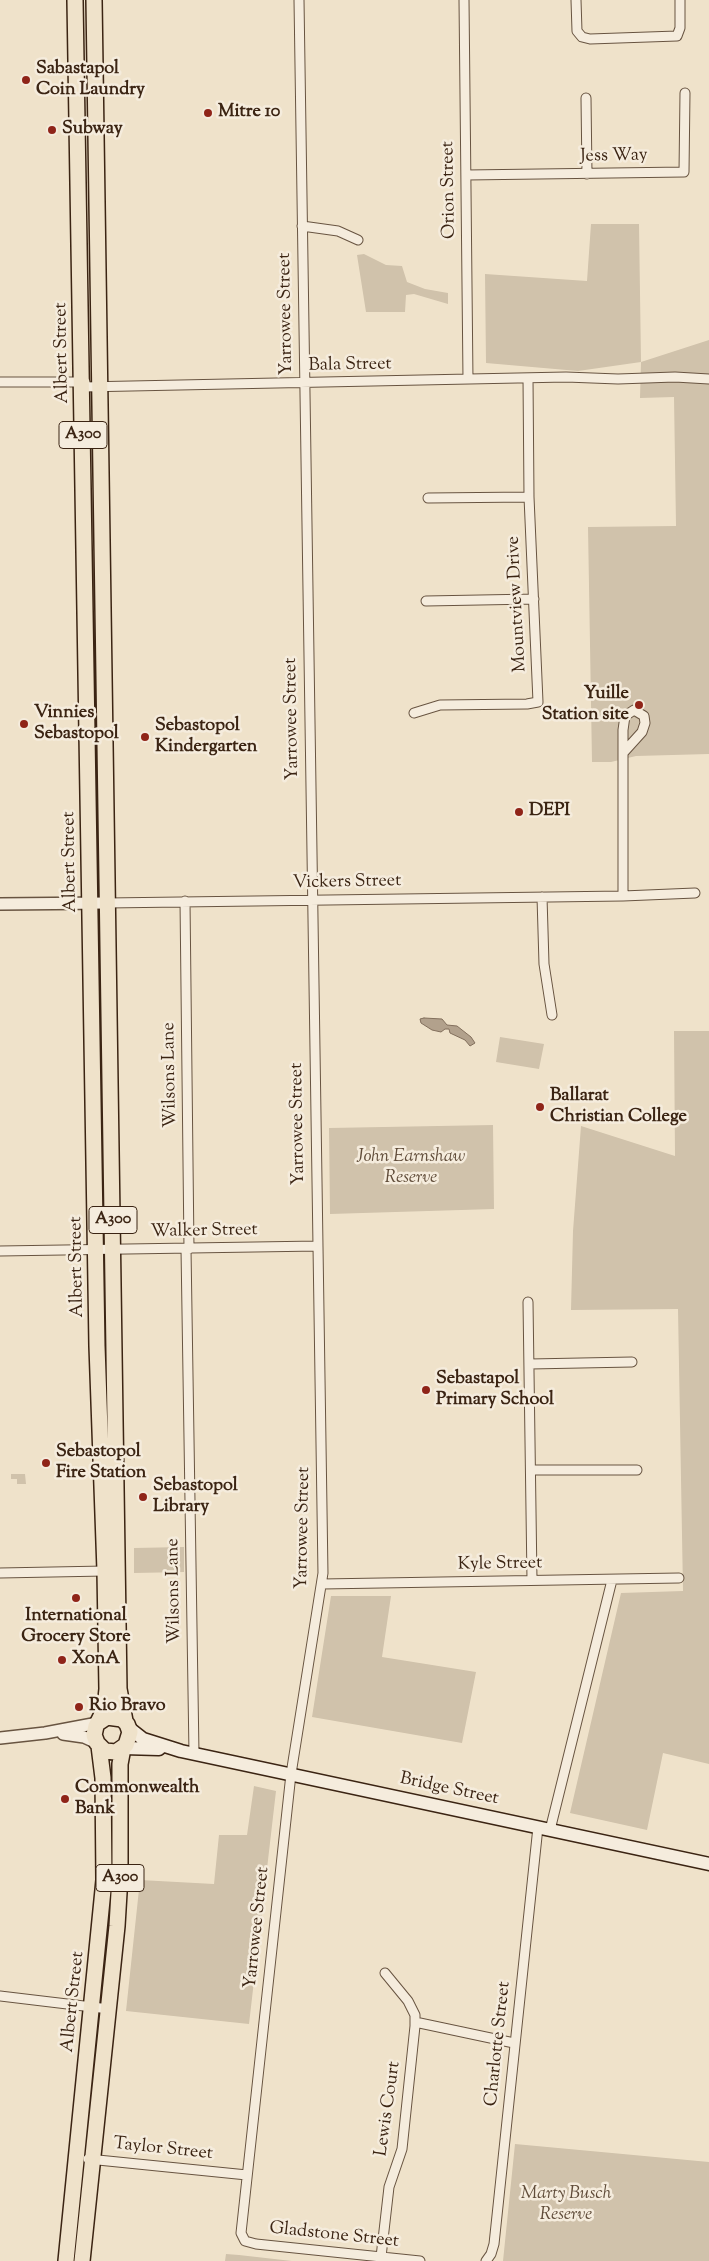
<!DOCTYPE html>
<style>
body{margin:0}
canvas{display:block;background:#efe2ca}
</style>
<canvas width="709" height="2261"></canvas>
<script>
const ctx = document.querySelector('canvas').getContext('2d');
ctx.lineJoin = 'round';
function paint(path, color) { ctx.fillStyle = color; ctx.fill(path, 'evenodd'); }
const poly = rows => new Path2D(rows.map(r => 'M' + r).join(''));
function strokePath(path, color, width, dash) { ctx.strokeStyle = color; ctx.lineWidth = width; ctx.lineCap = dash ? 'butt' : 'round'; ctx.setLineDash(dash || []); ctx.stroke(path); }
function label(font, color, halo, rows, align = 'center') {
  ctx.font = font + ' "Sorts Mill Goudy",serif'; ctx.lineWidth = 5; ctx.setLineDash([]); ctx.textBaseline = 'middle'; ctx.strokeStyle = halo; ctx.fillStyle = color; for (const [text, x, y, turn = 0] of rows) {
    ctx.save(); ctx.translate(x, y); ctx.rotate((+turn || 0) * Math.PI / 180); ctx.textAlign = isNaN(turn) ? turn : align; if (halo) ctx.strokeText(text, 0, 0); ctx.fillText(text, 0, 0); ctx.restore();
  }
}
paint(poly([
 [591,224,639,224,641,362,709,340,709,754,636,756,611,762,592,762,588,527,676,526,674,397,640,398,641,362,578,371,486,363,485,274,587,281],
 [364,254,386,265,402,266,407,282,425,289,448,293,448,304,414,294,406,295,405,312,366,312,357,255],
 [674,1031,709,1031,709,1764,663,1753,647,1830,570,1813,621,1593,683,1591,678,1309,571,1310,573,1231,581,1126,675,1156],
 [500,1037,544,1044,539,1069,496,1062],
 [493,1125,494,1209,330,1214,329,1128],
 [11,1474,25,1474,26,1484,17,1484,17,1479,11,1479],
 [184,1547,184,1572,134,1573,134,1548],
 [331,1596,391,1596,382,1657,476,1672,462,1743,312,1717],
 [254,1786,276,1791,249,2024,126,2011,140,1880,214,1884,219,1835,247,1835],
 [515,2144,709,2162,709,2261,503,2261],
 [226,2254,239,2255,292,2261,225,2261]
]), '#d0c2ab');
const water = poly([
 [424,1018,442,1019,447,1025,457,1026,471,1037,475,1043,470,1046,465,1040,450,1033,449,1029,445,1029,441,1032,432,1030,421,1023,420,1019,424,1018]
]);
paint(water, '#b2a18c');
strokePath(water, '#826f5c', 1);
const minor = poly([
 [299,0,323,1573,291,1774,241,2233,245,2241,256,2244,420,2261],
 [464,0,468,379],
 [576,0,577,31,582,37,590,39,677,36,680,28,680,0],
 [586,98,587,174],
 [467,175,684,172,685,93],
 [302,226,338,231,358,240],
 [0,382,85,382],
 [83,387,566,377,618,379,675,377,709,379],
 [428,498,529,497],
 [426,601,534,599],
 [414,713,440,705,527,704,538,702,529,497,528,378],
 [623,753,642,732,645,723,644,716,634,710,625,716,623,730,623,896],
 [542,897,544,964,552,1015],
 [185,901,189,1249],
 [107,903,623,896,695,893],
 [186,1249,194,1754],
 [0,1251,318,1246],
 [528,1302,532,1580],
 [530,1364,632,1362],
 [531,1470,637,1470],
 [0,1573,105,1571],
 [322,1584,679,1578],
 [550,1830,612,1580],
 [0,1996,109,2009],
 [415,2022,514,2043],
 [88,2159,247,2175],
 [381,2257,389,2187,402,2149,415,2026,415,2015,408,2001,385,1973],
 [486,2261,491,2254,494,2244,538,1827]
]);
const tertiary = poly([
 [0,904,107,903],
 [63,1734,84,1737,97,1743],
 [0,1738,45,1733,98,1723]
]);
const secondary = poly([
 [129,1728,143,1739,181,1751,709,1864],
 [123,1748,159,1749]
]);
const trunk = poly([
 [75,0,97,1346,105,1571,107,1689,105,1708,96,1726,94,1735,97,1743,105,1751,116,1752,126,1745,130,1732,127,1724,122,1719,107,1717,98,1723],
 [94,0,119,1689,125,1721],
 [66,2261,104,1880,103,1778,99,1746],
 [82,2261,117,1926,120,1876,120,1764,123,1748]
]);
strokePath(minor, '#685441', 11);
strokePath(tertiary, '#685441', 14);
strokePath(secondary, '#3b2413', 15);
strokePath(trunk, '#3b2413', 18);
strokePath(minor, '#f5ecdd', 9);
strokePath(tertiary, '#f5ecdd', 11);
strokePath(secondary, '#f5ecdd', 12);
strokePath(trunk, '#efe2ca', 15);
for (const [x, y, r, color] of [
 [26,80,5,"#8f2418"],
 [208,113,5,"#8f2418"],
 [52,130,5,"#8f2418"],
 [639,705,5,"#8f2418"],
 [24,724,5,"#8f2418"],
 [145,737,5,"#8f2418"],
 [519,812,5,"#8f2418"],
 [540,1107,5,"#8f2418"],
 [426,1390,5,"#8f2418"],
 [46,1463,5,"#8f2418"],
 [143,1497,5,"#8f2418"],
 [76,1598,5,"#8f2418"],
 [62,1660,5,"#8f2418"],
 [79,1707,5,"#8f2418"],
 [65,1799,5,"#8f2418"]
]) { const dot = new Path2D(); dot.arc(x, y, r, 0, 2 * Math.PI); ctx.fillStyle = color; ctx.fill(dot); strokePath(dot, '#f5ecdd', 2); }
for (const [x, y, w] of [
 [83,435,48],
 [113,1220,48],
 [120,1878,48]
]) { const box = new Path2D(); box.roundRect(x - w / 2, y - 13.5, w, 27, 4); ctx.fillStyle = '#f5ecdd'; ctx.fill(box); strokePath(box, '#3b2413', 1); }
label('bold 16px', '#3b2413', null, [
 ["A300",83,435],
 ["A300",113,1220],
 ["A300",120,1878]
]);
label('bold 18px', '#3b2413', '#f5ecdd', [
 ["Sabastapol",36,70],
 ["Coin Laundry",36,91],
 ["Mitre 10",218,113],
 ["Subway",62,130],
 ["Yuille",629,695,"right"],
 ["Station site",629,716,"right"],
 ["Vinnies",34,714],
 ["Sebastopol",34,735],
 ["Sebastopol",155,727],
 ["Kindergarten",155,748],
 ["DEPI",529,812],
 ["Ballarat",550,1097],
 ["Christian College",550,1118],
 ["Sebastapol",436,1380],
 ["Primary School",436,1401],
 ["Sebastopol",56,1453],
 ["Fire Station",56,1474],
 ["Sebastopol",153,1487],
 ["Library",153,1508],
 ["International",76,1617,"center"],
 ["Grocery Store",76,1638,"center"],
 ["XonA",72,1660],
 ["Rio Bravo",89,1707],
 ["Commonwealth",75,1789],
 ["Bank",75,1810]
], 'left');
label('18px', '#3b2413', '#f5ecdd', [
 ["Jess Way",614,157,-1],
 ["Orion Street",450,190,-91],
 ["Yarrowee Street",287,314,-91],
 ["Albert Street",63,353,-91],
 ["Bala Street",350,366,-1],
 ["Mountview Drive",518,604,-93],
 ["Yarrowee Street",293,719,-91],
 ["Albert Street",71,862,-91],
 ["Vickers Street",347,883,-1],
 ["Wilsons Lane",171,1075,-91],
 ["Yarrowee Street",299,1124,-91],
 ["Walker Street",204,1232,-1],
 ["Albert Street",78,1267,-91],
 ["Yarrowee Street",304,1528,-89],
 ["Kyle Street",500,1565,-1],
 ["Wilsons Lane",175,1591,-91],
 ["Bridge Street",449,1790,12],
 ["Yarrowee Street",258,1928,-84],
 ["Albert Street",74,2002,-84],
 ["Charlotte Street",499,2044,-84],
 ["Lewis Court",389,2109,-82],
 ["Taylor Street",163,2150,6],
 ["Gladstone Street",334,2236,6]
]);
label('italic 18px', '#604c39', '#f5ecdd', [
 ["John Earnshaw",411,1158],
 ["Reserve",411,1179],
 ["Marty Busch",566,2195],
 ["Reserve",566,2216]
]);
</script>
